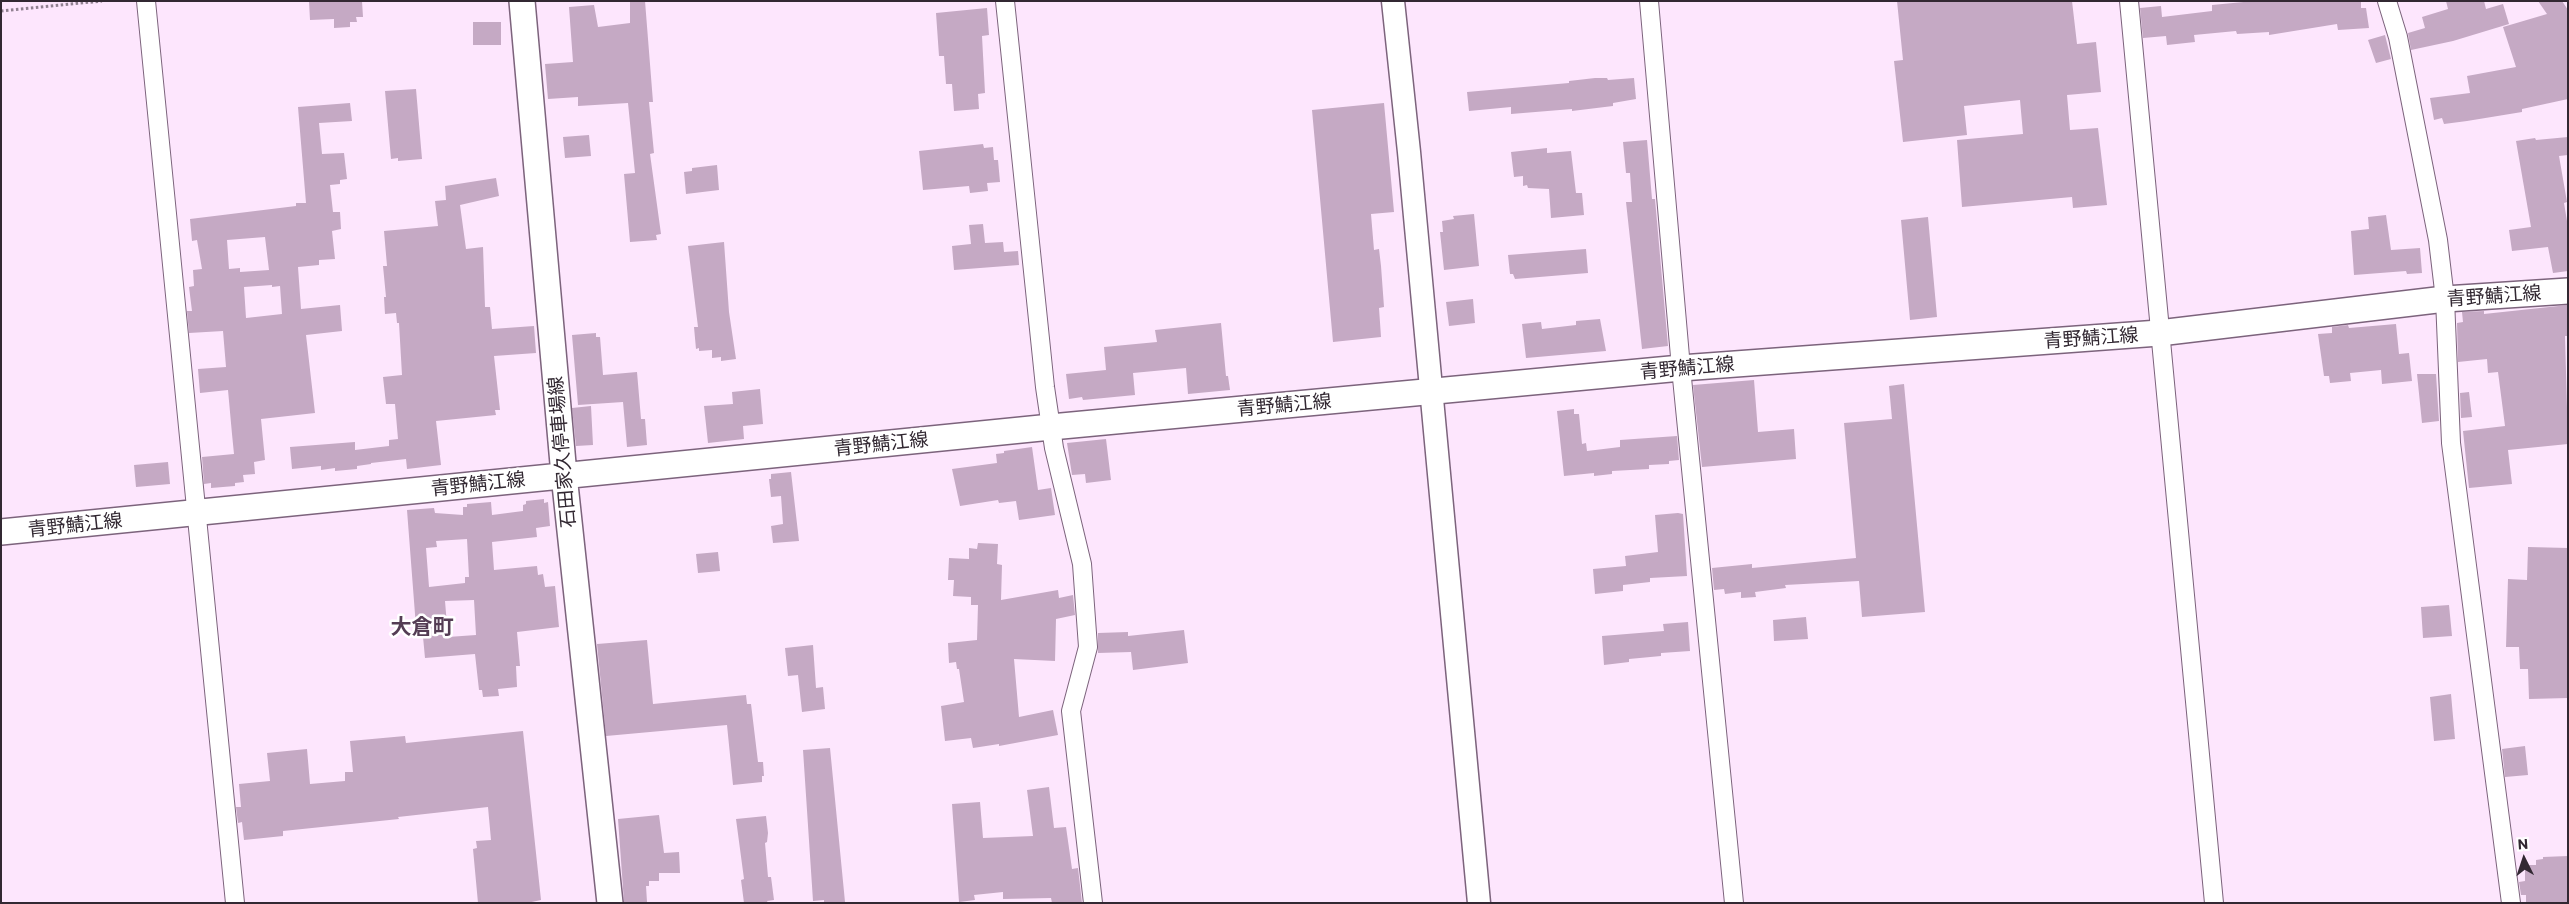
<!DOCTYPE html>
<meta charset="utf-8">
<style>
body{margin:0}
#map{position:relative;width:2569px;height:904px;overflow:hidden;background:#fde6fd;font-family:Commissioner,sans-serif}
canvas{display:block}
.frame{position:absolute;inset:0;border:2px solid #322832;pointer-events:none}
.north{position:absolute;left:2499px;top:834px;width:50px;height:50px;-webkit-text-stroke:4px #fff;paint-order:stroke;rotate:356deg;font-size:14px;font-weight:700;line-height:20px;text-align:center;color:#322832}
.north::after{content:'';display:block;margin:auto;width:18px;height:22px;background:#322832;clip-path:polygon(50% 0,100% 100%,50% 72%,0 100%)}
</style>
<div id="map">
<canvas width="2569" height="904"></canvas>
<div class="frame"></div>
<div class="north">N</div>
</div>
<script>
const ctx = document.querySelector('canvas').getContext('2d');
ctx.lineJoin = 'round';
function paint(path, color) { ctx.fillStyle = color; ctx.fill(path, 'evenodd'); }
const poly = rows => new Path2D(rows.map(r => 'M' + r).join(''));
function strokePath(path, color, width, dash) { ctx.strokeStyle = color; ctx.lineWidth = width; ctx.lineCap = dash ? 'butt' : 'round'; ctx.setLineDash(dash || []); ctx.stroke(path); }
function label(font, color, halo, rows, align = 'center') {
  ctx.font = font + ' Commissioner,"Noto Sans JP",sans-serif'; ctx.lineWidth = 5; ctx.setLineDash([]); ctx.textBaseline = 'middle'; ctx.strokeStyle = halo; ctx.fillStyle = color; for (const [text, x, y, turn = 0] of rows) {
    ctx.save(); ctx.translate(x, y); ctx.rotate((+turn || 0) * Math.PI / 180); ctx.textAlign = isNaN(turn) ? turn : align; if (halo) ctx.strokeText(text, 0, 0); ctx.fillText(text, 0, 0); ctx.restore();
  }
}
paint(poly([
 [309,1,362,1,363,17,356,17,357,22,350,22,350,27,334,28,334,19,310,20],
 [630,1,645,1,653,102,649,102,654,153,650,154,661,234,656,235,657,240,630,242,624,174,635,173,628,103,578,106,578,97,548,99,545,64,573,62,569,7,594,5,598,27,630,23],
 [1897,1,2072,1,2077,44,2096,42,2101,92,2067,95,2070,130,2098,128,2107,205,2073,208,2072,197,1962,207,1957,140,2023,134,2020,100,1964,106,1967,135,1903,142,1894,61,1903,60],
 [2254,1,2361,1,2361,8,2366,8,2369,28,2338,30,2337,24,2269,35,2269,32,2237,34,2236,31,2194,35,2195,42,2167,45,2166,36,2143,38,2140,8,2161,6,2162,17,2212,11,2212,5],
 [2446,1,2484,1,2486,9,2503,4,2509,24,2453,41,2411,50,2408,33,2425,28,2422,17,2448,9],
 [2538,1,2562,1,2568,10,2568,99,2522,109,2522,112,2467,121,2444,124,2442,118,2434,120,2430,98,2470,93,2467,76,2516,67,2503,27,2547,14],
 [987,8,989,35,982,36,985,93,978,94,979,109,954,111,952,84,946,84,944,56,939,56,936,13],
 [473,22,501,22,501,45,473,45],
 [2385,35,2391,59,2376,63,2368,40],
 [1595,78,1607,78,1608,80,1634,78,1636,99,1613,103,1613,106,1572,111,1572,109,1511,114,1511,107,1469,111,1467,92,1569,83,1569,81],
 [416,89,422,159,398,161,398,158,391,159,385,91],
 [350,103,352,121,319,123,322,154,344,153,347,179,340,180,340,184,330,185,333,212,340,212,341,229,332,231,335,259,319,260,319,265,298,267,301,309,340,305,342,331,306,335,315,413,261,419,265,460,254,462,255,474,243,475,244,482,235,483,235,486,211,488,211,483,204,484,202,457,234,454,232,434,228,390,200,393,198,369,226,367,223,331,189,333,187,311,192,311,189,287,194,286,193,270,202,269,197,240,192,241,190,219,296,206,296,203,306,203,298,107],
 [265,237,269,270,240,272,240,268,229,269,227,240],
 [272,285,272,287,280,286,282,314,246,318,244,287],
 [1384,103,1394,212,1371,214,1374,250,1379,249,1381,266,1384,307,1379,308,1381,337,1333,342,1312,110],
 [589,135,591,156,565,158,563,137],
 [2568,137,2568,155,2559,156,2567,202,2564,203,2568,227,2568,271,2553,273,2548,247,2512,251,2509,230,2531,227,2516,141,2535,138,2536,140],
 [1647,140,1652,199,1655,199,1668,346,1642,349,1626,202,1632,202,1630,173,1626,173,1623,142],
 [983,144,984,148,993,147,994,160,998,160,1000,182,987,183,988,191,970,193,969,186,923,190,919,151],
 [1547,148,1547,153,1571,151,1576,193,1582,193,1584,215,1551,218,1549,189,1528,188,1527,185,1523,186,1523,176,1514,177,1511,152],
 [717,165,719,190,686,194,684,172,692,171,692,168],
 [496,178,499,196,460,205,466,249,483,247,485,307,490,307,492,329,534,326,536,353,494,356,500,410,495,410,496,415,436,421,441,465,407,469,406,459,371,463,371,464,357,466,357,469,335,471,335,468,321,470,321,466,292,469,290,447,355,442,355,450,389,446,389,440,398,439,395,404,386,404,383,377,402,375,399,323,397,323,396,313,385,314,384,297,386,297,383,266,387,266,384,231,438,226,435,201,446,200,445,186],
 [1474,214,1479,266,1444,270,1440,232,1443,232,1442,221,1454,219,1453,216],
 [2386,215,2391,250,2420,248,2422,273,2407,274,2406,271,2354,275,2351,231,2369,229,2368,217],
 [1928,217,1937,317,1910,320,1901,220],
 [983,224,985,243,1003,242,1004,252,1018,251,1019,265,954,270,952,246,971,244,969,225],
 [724,242,729,312,736,359,721,361,721,357,712,358,712,350,699,351,699,348,696,349,694,327,698,327,688,246],
 [1586,249,1588,273,1515,279,1513,274,1510,274,1508,255],
 [1473,299,1475,323,1449,326,1446,302],
 [2568,305,2568,336,2565,336,2568,444,2508,450,2512,484,2469,488,2463,431,2505,426,2498,372,2488,373,2487,359,2458,362,2457,323,2463,322,2462,312,2484,311,2484,314],
 [1600,319,1606,351,1526,358,1522,324,1541,322,1542,329,1576,325,1576,321],
 [1221,323,1226,376,1228,376,1230,390,1188,394,1186,368,1133,373,1135,395,1083,400,1082,397,1069,399,1066,374,1106,370,1104,347,1157,342,1155,330],
 [2396,324,2399,354,2409,353,2412,381,2382,384,2381,370,2350,373,2351,381,2330,383,2329,376,2324,376,2318,334,2332,333,2332,327,2348,325,2349,328],
 [596,333,596,337,600,337,603,375,637,372,641,419,645,419,647,445,627,447,623,402,578,405,572,335],
 [2417,374,2436,374,2439,421,2422,423],
 [1754,380,1758,432,1794,429,1796,459,1702,467,1693,385],
 [1904,384,1925,612,1862,617,1859,581,1785,585,1786,588,1755,592,1756,597,1741,598,1741,592,1725,594,1724,589,1714,590,1712,568,1752,564,1752,568,1856,558,1844,423,1892,419,1889,386],
 [760,389,763,424,743,426,744,439,708,443,704,406,733,404,732,392],
 [2469,392,2472,417,2461,418,2460,393],
 [591,406,593,445,576,446,572,408],
 [1574,409,1574,414,1579,414,1582,444,1586,443,1587,451,1620,447,1620,440,1677,436,1679,460,1669,461,1669,464,1649,465,1649,469,1612,471,1612,474,1594,476,1594,473,1564,476,1557,411],
 [1106,439,1111,480,1086,483,1085,474,1072,475,1067,443],
 [1032,447,1038,490,1051,488,1055,515,1019,520,1016,501,999,503,998,500,960,506,952,469,997,463,996,454,1004,453,1004,451],
 [168,462,170,484,136,487,134,465],
 [791,472,799,541,773,543,771,526,783,524,781,496,771,497,769,479,771,479,771,474],
 [544,499,544,503,548,502,550,526,536,528,537,537,492,542,494,570,537,566,538,575,543,574,545,587,555,586,559,627,517,632,520,666,516,666,517,687,498,689,499,696,483,697,482,690,479,690,475,654,425,658,422,626,416,627,407,510,434,508,435,513,463,515,463,507,467,507,467,504,491,502,492,515,523,511,523,505,526,504,526,501],
 [467,539,469,577,465,577,465,583,429,587,426,548,437,547,436,541],
 [474,600,476,635,448,637,445,601],
 [1678,513,1683,514,1687,576,1650,578,1650,582,1623,585,1623,591,1595,594,1593,569,1626,566,1625,556,1658,552,1655,515],
 [978,543,998,544,997,564,1002,565,1001,600,1058,590,1059,598,1073,595,1075,615,1056,619,1055,661,1014,659,1019,717,1053,710,1058,735,999,746,999,744,973,748,971,738,945,741,941,706,964,702,959,669,957,669,956,662,949,663,948,643,977,640,978,605,971,605,971,597,953,596,954,580,948,580,949,558,969,559,969,548,977,549],
 [2528,547,2568,548,2568,698,2529,699,2528,669,2520,669,2519,647,2506,647,2508,579,2527,580],
 [718,552,720,571,698,573,696,554],
 [2449,605,2452,636,2423,638,2421,607],
 [1806,617,1808,639,1774,641,1773,620],
 [1688,622,1690,651,1661,653,1661,656,1629,659,1629,662,1604,665,1602,636,1664,631,1663,624],
 [1184,630,1188,663,1133,670,1131,652,1098,653,1098,633,1128,632,1128,636],
 [647,640,653,704,746,695,747,704,751,704,758,762,763,762,764,776,762,776,762,782,733,785,727,725,606,736,597,644],
 [813,645,816,688,823,687,825,709,802,712,798,675,788,676,785,648],
 [2451,694,2455,739,2434,741,2430,697],
 [523,731,541,900,527,903,478,903,473,849,477,848,476,841,491,840,488,807,398,817,399,819,283,831,283,836,244,840,242,822,238,823,236,807,241,807,239,784,270,781,267,753,307,749,310,784,345,781,345,772,353,772,350,741,405,736,406,743],
 [2525,746,2528,775,2505,777,2502,749],
 [830,748,845,902,824,903,824,900,813,901,803,750],
 [1049,787,1054,828,1066,827,1072,869,1078,868,1082,903,1052,903,1051,898,1003,899,1003,892,974,895,975,900,959,902,952,804,980,802,983,838,1033,836,1027,790],
 [659,815,664,853,679,852,680,873,659,873,659,881,649,881,649,886,646,886,647,902,624,902,618,819],
 [766,816,768,833,767,842,765,843,768,877,771,877,774,900,767,901,768,903,744,903,741,880,744,879,736,819],
 [2568,856,2568,903,2526,903,2526,895,2521,895,2519,882,2525,881,2525,865,2536,865,2536,860,2543,859,2543,857]
]), '#c5a9c4');
const minor = poly([
 [146,1,235,903],
 [1005,1,1045,387,1054,448,1082,564,1088,647,1071,711,1093,903],
 [1649,1,1681,368,1734,903],
 [2129,1,2214,903],
 [2387,1,2398,37,2438,240,2445,299,2451,443,2511,903]
]);
const tertiary = poly([
 [1393,1,1409,152,1479,903]
]);
const secondary = poly([
 [522,1,564,475,610,903],
 [1,532,1051,427,1681,368,2159,333,2445,299,2568,291]
]);
strokePath(minor, '#7c637c', 20);
strokePath(tertiary, '#7c637c', 25);
strokePath(secondary, '#7c637c', 28);
strokePath(poly([
 [1,11,102,1]
]), '#908090', 3, [2.5, 2.5]);
strokePath(minor, '#fff', 18);
strokePath(tertiary, '#fff', 22);
strokePath(secondary, '#fff', 25);
label('19px', '#322832', '#fff', [
 ["青野鯖江線",2494,296,-4],
 ["青野鯖江線",2091,338,-4],
 ["青野鯖江線",1687,368,-5],
 ["青野鯖江線",1284,405,-5],
 ["青野鯖江線",881,444,-6],
 ["石田家久停車場線",562,452,-95],
 ["青野鯖江線",478,484,-6],
 ["青野鯖江線",75,525,-6]
]);
label('bold 21px', '#543d54', '#fff', [
 ["大倉町",422,627]
]);
</script>
